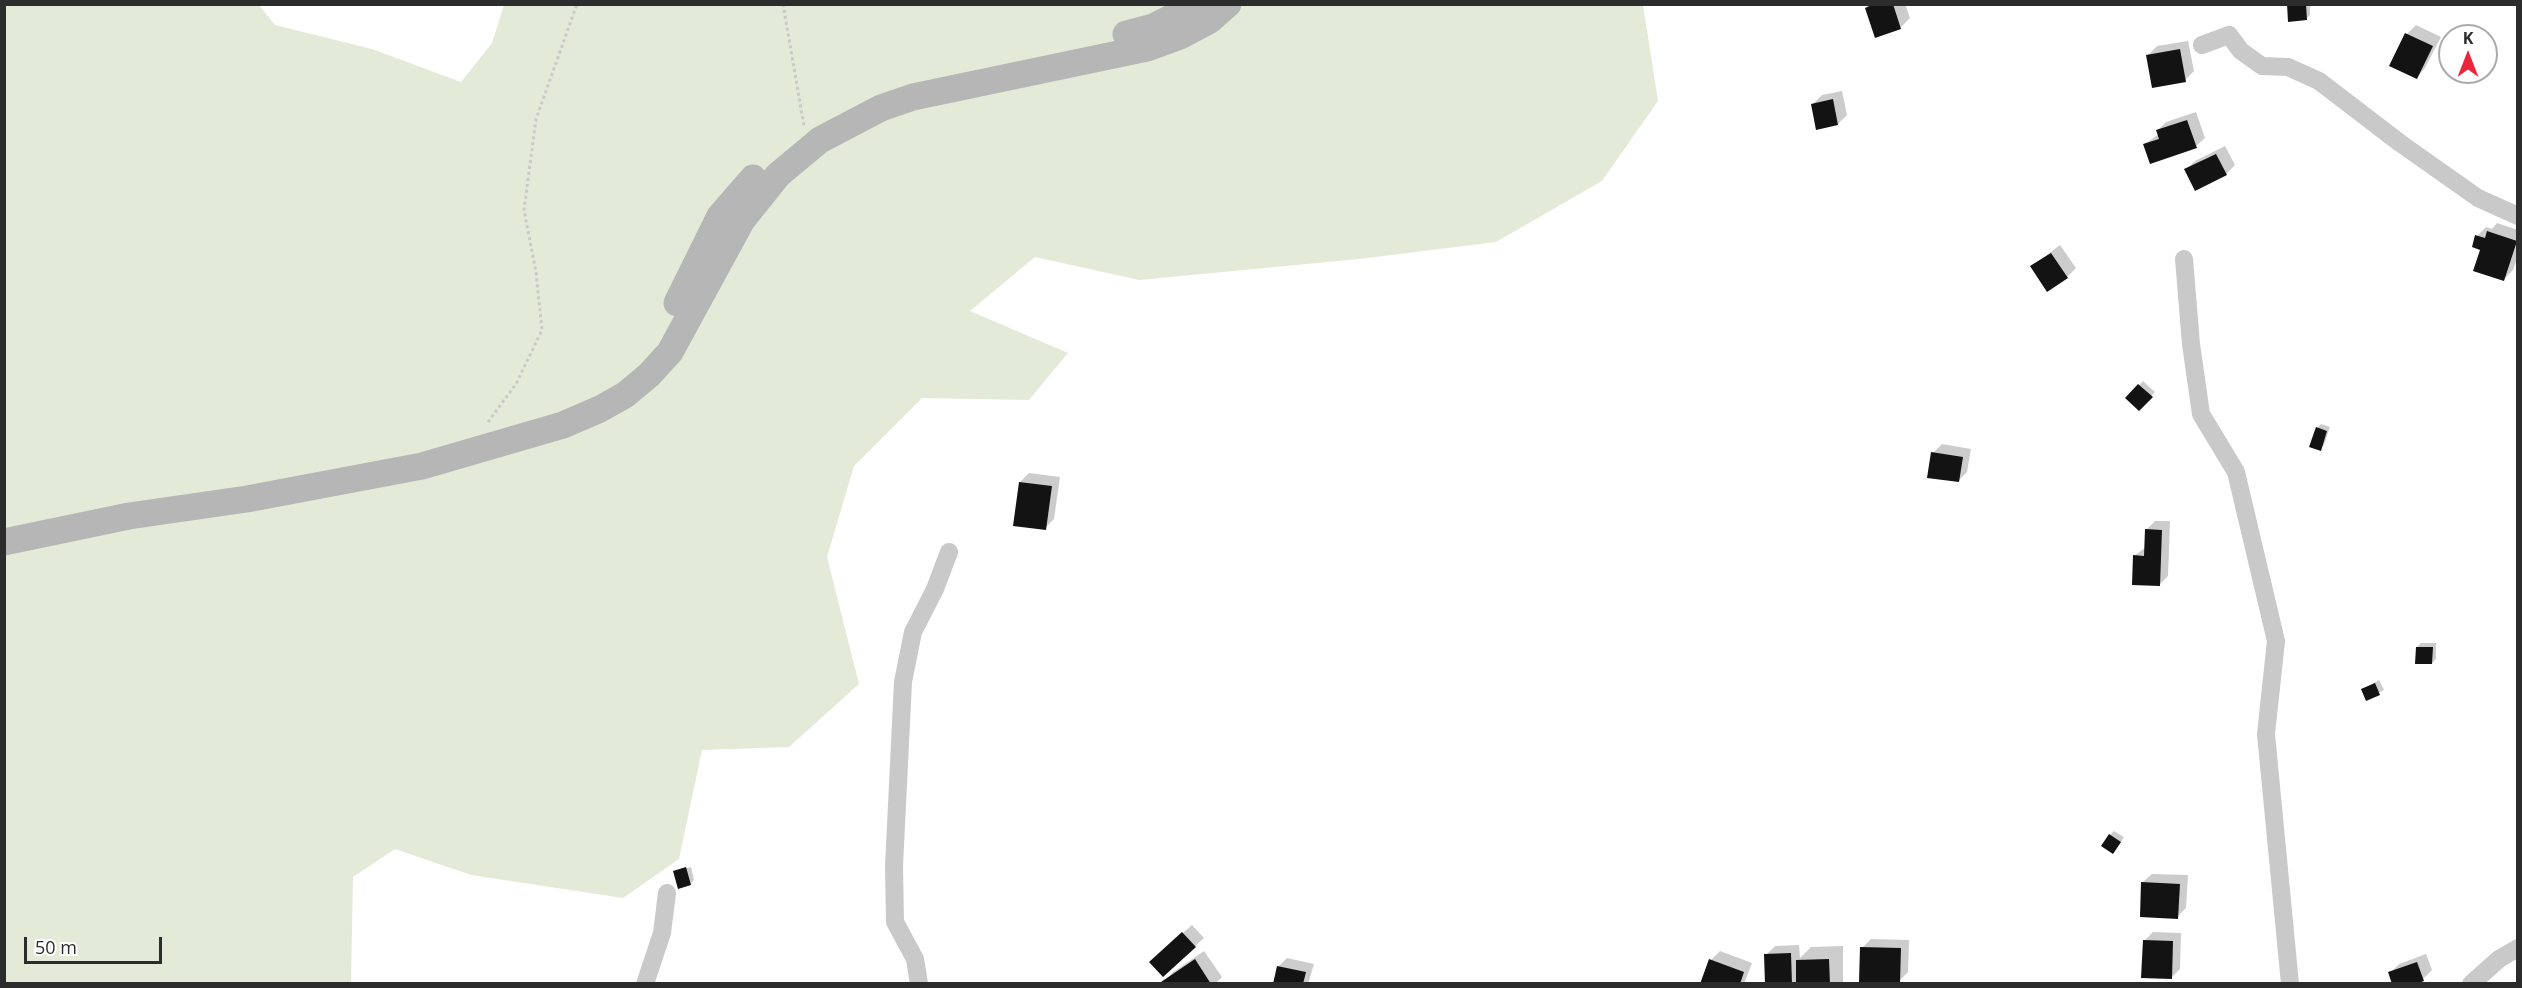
<!DOCTYPE html>
<style>
body{margin:0}
#map{position:relative;width:2522px;height:988px;overflow:hidden;background:#fff;font-family:"Open Sans",sans-serif}
canvas{display:block}
.frame{position:absolute;inset:0;border:6px solid #2c2c2c;pointer-events:none}
.north{position:absolute;left:2438px;top:24px;width:60px;height:60px;box-sizing:border-box;background:#fff;border:2px solid #ababab;border-radius:50%;rotate:0deg;font-size:16px;font-weight:700;line-height:24px;text-align:center;color:#2c2c2c}
.north::after{content:'';display:block;margin:auto;width:21px;height:27px;background:#eb263b;clip-path:polygon(50% 0,100% 100%,50% 72%,0 100%)}
.scale{position:absolute;left:24px;top:937px;width:138px;height:27px;box-sizing:border-box;border:3px solid #2c2c2c;border-top:0;padding-left:8px;font-size:18px;line-height:21px;white-space:nowrap;color:#2c2c2c;-webkit-text-stroke:4px #fff;paint-order:stroke}
</style>
<div id="map">
<canvas width="2522" height="988"></canvas>
<div class="frame"></div>
<div class="north">K</div>
<div class="scale">50 m</div>
</div>
<script>
const ctx = document.querySelector('canvas').getContext('2d');
ctx.lineJoin = 'round';
function paint(path, color) { ctx.fillStyle = color; ctx.fill(path, 'evenodd'); }
const poly = rows => new Path2D(rows.map(r => 'M' + r).join(''));
function strokePath(path, color, width, dash) { ctx.strokeStyle = color; ctx.lineWidth = width; ctx.lineCap = dash ? 'butt' : 'round'; ctx.setLineDash(dash || []); ctx.stroke(path); }
paint(poly([
 [5,5,259,5,275,25,372,49,461,82,492,43,504,5,1643,5,1658,101,1602,181,1496,242,1359,259,1139,280,1035,257,970,311,1068,353,1029,400,922,398,854,466,827,557,859,684,789,747,702,750,679,859,623,898,471,875,395,849,353,877,351,982,348,983,5,984]
]), '#e3ebd8');
paint(poly([
 [1870,4,1905,4,1910,18,1901,27,1876,36,1866,8],
 [2289,4,2310,4,2310,15,2306,19],
 [2416,25,2441,37,2425,68,2417,77,2391,65,2407,34],
 [2188,41,2194,71,2185,80,2148,55,2157,46],
 [1842,91,1847,115,1838,124,1813,104,1822,95],
 [2196,112,2205,138,2196,146,2145,144,2159,134,2157,131,2166,122],
 [2225,146,2235,165,2226,174,2186,170,2195,161],
 [2497,223,2518,230,2518,256,2513,270,2504,279,2482,249,2477,236,2486,227,2492,229],
 [2060,245,2076,268,2067,277,2032,266],
 [2143,381,2155,392,2139,409,2127,398],
 [2321,424,2330,427,2324,445,2320,449,2317,428],
 [1942,444,1971,449,1967,472,1958,481,1933,453],
 [1029,473,1060,477,1054,519,1045,528,1020,482],
 [2155,521,2170,521,2168,576,2159,585,2134,556,2146,547,2146,530],
 [2421,643,2436,643,2436,659,2432,663,2417,647],
 [2379,680,2384,690,2367,699,2363,689],
 [2114,831,2124,837,2117,848,2110,835],
 [691,867,694,880,690,884,675,871,677,869,677,871],
 [2152,874,2188,875,2186,908,2177,917,2143,882],
 [1192,925,1204,938,1195,946,1160,953],
 [2153,932,2181,933,2180,969,2171,978,2144,941],
 [1871,939,1909,940,1908,972,1899,981,1862,948],
 [1799,945,1800,958,1811,947,1843,946,1843,984,1766,984,1766,955,1775,946],
 [1204,951,1222,977,1215,984,1164,984,1172,973],
 [1720,951,1752,963,1744,984,1702,984,1711,960],
 [2426,954,2432,970,2423,979,2390,973,2399,964],
 [1287,958,1314,964,1308,984,1275,984,1278,967]
]), '#0003');
paint(poly([
 [1874,4,1893,4,1901,29,1875,38,1865,8],
 [2287,4,2306,4,2307,20,2288,22],
 [2405,33,2433,46,2417,79,2389,66],
 [2180,49,2186,82,2152,88,2146,55],
 [1833,99,1838,125,1816,130,1811,104],
 [2187,120,2197,148,2150,164,2143,144,2159,139,2156,130],
 [2216,154,2227,175,2195,191,2184,169],
 [2487,231,2517,241,2504,281,2473,271,2480,250,2472,247,2475,235,2485,238],
 [2051,253,2068,278,2047,292,2030,266],
 [2138,384,2153,397,2139,411,2125,398],
 [2316,427,2327,431,2321,451,2309,447],
 [1931,452,1963,457,1959,482,1927,478],
 [1019,482,1052,486,1046,530,1013,526],
 [2145,529,2162,530,2160,586,2132,585,2133,555,2144,556],
 [2416,647,2433,647,2432,664,2415,664],
 [2375,683,2380,695,2366,701,2361,689],
 [2109,834,2121,842,2113,854,2101,846],
 [686,867,691,885,678,889,673,871],
 [2141,882,2180,884,2178,919,2140,917],
 [1182,932,1196,947,1163,977,1149,962],
 [2143,940,2173,941,2172,979,2141,978],
 [1860,947,1901,948,1900,983,1859,982],
 [1791,953,1792,984,1765,984,1764,954],
 [1195,959,1211,984,1162,984,1161,982],
 [1709,959,1744,972,1740,984,1700,984],
 [1829,959,1830,984,1796,984,1796,960],
 [2417,962,2424,981,2416,984,2392,984,2388,972],
 [1277,966,1306,972,1303,984,1273,984]
]), '#131313');
strokePath(poly([
 [783,4,804,126],
 [488,422,516,384,542,330,536,272,524,210,536,119,577,4]
]), '#c9c9c9', 3, [3, 3]);
strokePath(poly([
 [2202,45,2229,35,2241,51,2262,66,2288,67,2319,81,2400,143,2478,198,2518,216],
 [2184,259,2191,344,2201,414,2236,472,2276,641,2266,734,2290,984],
 [645,984,662,933,667,893],
 [919,984,915,959,895,922,894,866,903,682,913,632,935,589,949,552],
 [2471,984,2499,959,2518,948]
]), '#c9c9c9', 18);
strokePath(poly([
 [1126,34,1153,27,1199,4],
 [677,303,720,216,753,178],
 [4,542,129,516,247,499,422,466,563,425,600,409,625,395,649,375,670,352,742,220,778,175,820,140,881,108,913,97,1147,48,1180,36,1210,20,1228,4]
]), '#b6b6b6', 27);
</script>
